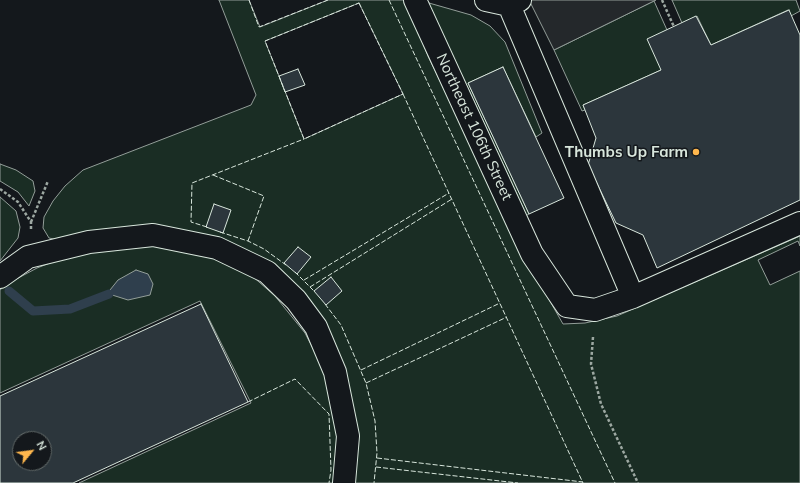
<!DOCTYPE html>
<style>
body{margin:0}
#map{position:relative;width:800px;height:483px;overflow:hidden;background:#14181c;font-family:Mulish,sans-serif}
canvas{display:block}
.north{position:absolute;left:12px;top:431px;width:40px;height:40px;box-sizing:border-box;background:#14181c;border:1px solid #626a69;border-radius:50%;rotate:61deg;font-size:11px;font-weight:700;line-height:16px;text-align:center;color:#d8e6dc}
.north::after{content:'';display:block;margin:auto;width:14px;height:18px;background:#ffb74d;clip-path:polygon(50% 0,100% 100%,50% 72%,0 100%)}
</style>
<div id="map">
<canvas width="800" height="483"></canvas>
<div class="north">N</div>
</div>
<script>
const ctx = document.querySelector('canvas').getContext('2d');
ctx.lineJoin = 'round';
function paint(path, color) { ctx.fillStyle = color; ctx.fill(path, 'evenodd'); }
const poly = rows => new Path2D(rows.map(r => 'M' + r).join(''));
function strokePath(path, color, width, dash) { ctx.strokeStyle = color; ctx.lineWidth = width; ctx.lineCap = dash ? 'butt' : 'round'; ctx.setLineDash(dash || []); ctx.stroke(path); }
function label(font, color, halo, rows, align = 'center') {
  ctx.font = font + ' Mulish,sans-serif'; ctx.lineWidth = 3; ctx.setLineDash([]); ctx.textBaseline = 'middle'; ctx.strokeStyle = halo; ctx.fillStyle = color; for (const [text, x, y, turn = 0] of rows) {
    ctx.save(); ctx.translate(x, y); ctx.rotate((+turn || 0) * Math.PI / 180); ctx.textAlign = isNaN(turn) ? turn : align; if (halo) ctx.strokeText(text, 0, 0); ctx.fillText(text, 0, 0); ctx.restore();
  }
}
const green = poly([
 [219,0,249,0,260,27,328,0,406,0,428,56,527,261,563,324,585,323,617,316,800,236,800,246,798,241,758,260,770,285,800,271,800,483,354,483,320,318,295,283,246,251,214,240,62,241,49,238,43,228,44,217,53,201,65,186,83,170,251,105,256,95,219,0],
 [359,3,403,94,304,139,265,41,359,3],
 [672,0,796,0,800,11,791,16,788,10,711,45,697,16,682,23,672,0],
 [654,1,667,30,661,70,583,105,585,110,582,111,554,50,654,1],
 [429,3,471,15,490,26,505,42,542,133,536,137,503,67,468,83,529,214,522,218,424,5,429,3],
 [0,164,16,170,33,181,35,191,29,206,18,192,0,181,0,164],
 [0,197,16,211,20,227,18,238,0,261,0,197],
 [133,246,169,246,213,257,251,275,275,296,305,333,325,372,335,412,338,456,335,483,79,483,251,403,200,301,0,393,0,290,7,284,37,268,68,256,133,246]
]);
paint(green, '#1a2d24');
strokePath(green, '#939e99', 1);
const parking = poly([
 [529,0,656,0,554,50,529,0]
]);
paint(parking, '#24282b');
strokePath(parking, '#939e99', 1);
const water = poly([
 [136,270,148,274,153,284,150,295,128,300,109,294,110,290,118,280,136,270]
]);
paint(water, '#2f3f4d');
strokePath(water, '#939e99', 1);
strokePath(poly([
 [9,291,33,311,70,309,109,294]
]), '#2f3f4d', 9);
const building = poly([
 [789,10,800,35,800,200,657,268,643,235,616,223,588,165,596,138,583,105,661,70,647,39,696,16,711,45,789,10],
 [503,67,564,198,529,214,468,83,503,67],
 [298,69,305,85,285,92,279,76,298,69],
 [214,204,231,210,223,233,206,227,214,204],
 [298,247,311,257,297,274,284,263,298,247],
 [331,277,342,291,326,305,314,291,331,277],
 [201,304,248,402,73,483,0,483,0,396,201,304],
 [20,439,44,439,44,463,20,463,20,439]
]);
paint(building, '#2c363c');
strokePath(building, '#d8e6dc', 1);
const minor = poly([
 [415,0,532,254,567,306,595,310,633,297,800,223],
 [486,0,509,5,520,0],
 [509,5,633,297],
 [0,277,28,257,89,242,153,235,217,248,267,272,296,300,316,327,335,372,348,436,344,483]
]);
strokePath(minor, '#d8e6dc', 24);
strokePath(poly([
 [662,0,674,27],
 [0,189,18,202,31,222,31,229],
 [31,222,48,181],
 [593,337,591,364,601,404,638,483]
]), '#9da8a2', 2.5, [3, 2]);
strokePath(minor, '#14181c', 22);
strokePath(poly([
 [249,0,259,27,328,0],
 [389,0,615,483],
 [359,3,403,94,304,139,265,41,359,3],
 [403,94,583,483],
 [213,175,264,196,248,241],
 [207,227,191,222,192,183,304,139],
 [220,232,248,241,264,249,286,265],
 [295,272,315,292],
 [304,280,449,193],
 [310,287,452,199],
 [325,304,341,325,366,383,375,421,377,453,374,483],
 [361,370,500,303],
 [366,383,507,317],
 [248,402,295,379,329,414,331,470,329,483],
 [377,458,583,482],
 [376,467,518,483]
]), '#d8e6dc', 1, [5, 2]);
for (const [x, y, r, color] of [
 [696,152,4,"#ffb74d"]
]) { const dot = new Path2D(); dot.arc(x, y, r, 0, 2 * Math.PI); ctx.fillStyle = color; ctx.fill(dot); strokePath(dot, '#14181c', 1.5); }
label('15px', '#d8e6dc', '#14181c', [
 ["Northeast 106th Street",474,127,65]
]);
label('bold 15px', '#d8e6dc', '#14181c', [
 ["Thumbs Up Farm",688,152]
], 'right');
</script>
